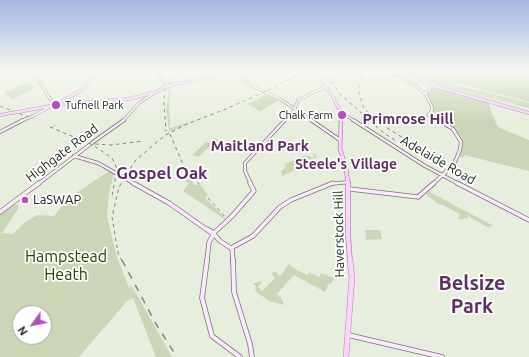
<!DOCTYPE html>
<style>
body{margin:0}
#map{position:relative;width:529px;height:357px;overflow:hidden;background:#e8eede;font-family:Ubuntu,sans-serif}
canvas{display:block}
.north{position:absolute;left:12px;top:305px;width:40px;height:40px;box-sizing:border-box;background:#fff;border:1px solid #a7a7a5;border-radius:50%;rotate:237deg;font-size:11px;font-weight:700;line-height:16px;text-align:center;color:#22241f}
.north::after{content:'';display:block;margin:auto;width:14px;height:18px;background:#b451b8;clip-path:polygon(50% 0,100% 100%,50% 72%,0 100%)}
</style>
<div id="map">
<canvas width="529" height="357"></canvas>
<div class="north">N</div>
</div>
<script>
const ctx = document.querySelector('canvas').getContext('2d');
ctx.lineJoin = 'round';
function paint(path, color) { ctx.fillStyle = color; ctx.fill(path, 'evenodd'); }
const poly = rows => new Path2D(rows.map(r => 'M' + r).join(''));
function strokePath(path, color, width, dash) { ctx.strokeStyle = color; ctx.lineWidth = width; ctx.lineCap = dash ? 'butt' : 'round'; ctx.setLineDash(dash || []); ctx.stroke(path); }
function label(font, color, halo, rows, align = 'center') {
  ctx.font = font + ' Ubuntu,sans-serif'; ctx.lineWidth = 3.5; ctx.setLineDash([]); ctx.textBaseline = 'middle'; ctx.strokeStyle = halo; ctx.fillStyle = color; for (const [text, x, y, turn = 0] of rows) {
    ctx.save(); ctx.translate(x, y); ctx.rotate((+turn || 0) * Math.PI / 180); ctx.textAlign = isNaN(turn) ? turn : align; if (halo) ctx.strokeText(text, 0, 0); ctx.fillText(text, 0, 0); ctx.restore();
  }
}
paint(poly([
 [418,71,529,71,529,102,442,79],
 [421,73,454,83,458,86,496,94,494,99,451,87,418,76],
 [27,82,31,83,34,89,13,99,5,94,6,92,5,92],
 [170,87,171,88,169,103,170,128,191,122,165,134,172,130,164,132,165,127,166,131,169,130,166,108],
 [435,87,489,103,492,114,498,127,529,140,529,171,464,155,463,158,460,157,462,142,459,135,450,126,430,116,434,108,427,93],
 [265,94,279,100,259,112,256,108,247,104,259,99],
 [497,95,529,103,529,108,495,99],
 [214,138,221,141,216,145,212,144,198,157,192,155,206,142,209,143],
 [314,154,318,157,302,163,293,171,282,176,281,171,286,167,285,164,296,159,299,161,301,160,299,158,303,156,310,156,313,158,315,157,313,155],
 [109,171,114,173,109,193,107,216,116,254,129,288,132,286,172,357,156,357,133,298,127,301,79,357,0,357,0,213,14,204,18,205,18,209,2,233,13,234,24,223,37,215,54,216,66,201,66,200],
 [20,313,44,313,44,337,20,337],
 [188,177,195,185,200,184,208,195,205,198,226,219,226,220,183,191,189,183,185,181],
 [428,191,473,215,494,226,490,226,489,228,466,215,468,217,467,219,464,218,462,220,458,218,460,214,441,204,440,205,434,201,434,200,427,196,428,194,426,193],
 [365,230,380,230,382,239,366,240],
 [289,264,296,270,308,275,309,272,319,277,321,273,334,278,331,284,329,283,325,292,294,275,277,294,281,297,284,305,269,301,254,290,256,289,255,285,252,284,261,281,262,282,258,287,262,290,261,292,275,278,271,274,275,271,280,276]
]), '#cad6b6');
paint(poly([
 [343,71,368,77,384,77,406,75,407,73,405,71,407,71,449,87,529,110,449,88,411,74,395,78,375,78,360,76]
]), '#dcbcdc');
strokePath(poly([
 [52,127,56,125]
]), '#dcbcdc', 1);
const secondaryFar3 = poly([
 [32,71,54,105],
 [156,71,165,83],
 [391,71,416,86,426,95,432,107,432,111,428,115,440,121],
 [236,72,252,86,280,99,313,121],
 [425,94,433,85],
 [340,112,355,121],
 [33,116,53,105],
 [21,121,28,118],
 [123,121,139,103,156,92],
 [284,121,294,111,298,100,325,87]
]);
const secondaryFar2 = poly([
 [311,120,340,140],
 [353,120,425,166,459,184],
 [0,132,23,120],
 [93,142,124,120],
 [74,156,98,163,135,184],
 [38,184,92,143],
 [251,184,245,171,245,163,285,120],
 [329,184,349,182],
 [433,184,454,164,460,150,461,142,453,129,438,120]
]);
const secondaryFar1 = poly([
 [133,183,169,203,213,234],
 [457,183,529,220],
 [350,189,418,197,434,183],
 [0,212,39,183],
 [233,215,254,191,250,183],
 [207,229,211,231,220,241,232,249,233,261],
 [231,248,253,236,280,207,291,200,333,183],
 [207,261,209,242,215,232,229,219]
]);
const secondary = poly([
 [207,260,202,298,212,336,240,357],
 [233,260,234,292,250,344,252,357],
 [348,335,442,357]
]);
const primaryFar3 = poly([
 [317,71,320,80,332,95,340,111,341,121],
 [401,71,441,88,529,113],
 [172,85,239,71],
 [57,104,82,90,90,80,106,71],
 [18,112,55,105,129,99,156,92,165,87],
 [0,115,11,113]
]);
const primaryFar2 = poly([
 [341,120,340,149,346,168,348,184]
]);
const primaryFar1 = poly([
 [348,183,348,235,350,261]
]);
const primary = poly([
 [346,357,352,277,350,260]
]);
strokePath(secondaryFar3, '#73786a', 3);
strokePath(secondaryFar2, '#73786a', 4);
strokePath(secondaryFar1, '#73786a', 5);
strokePath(secondary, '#73786a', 5.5);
strokePath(primaryFar3, '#b084b0', 3.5);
strokePath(primaryFar2, '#b084b0', 4.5);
strokePath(primaryFar1, '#b084b0', 5.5);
strokePath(primary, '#b084b0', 6);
strokePath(secondaryFar3, '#fee9ff', 2);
strokePath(secondaryFar2, '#fee9ff', 2.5);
strokePath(secondaryFar1, '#fee9ff', 3.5);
strokePath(secondary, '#fee9ff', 4);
strokePath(primaryFar3, '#fdd4fe', 2.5);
strokePath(primaryFar2, '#fdd4fe', 3);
strokePath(primaryFar1, '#fdd4fe', 4);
strokePath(primary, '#fdd4fe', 5);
strokePath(poly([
 [322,71,328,76,340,94,385,134,413,151,441,164],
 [364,71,359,86,359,94,363,106,372,118],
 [169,84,177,71],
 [165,88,164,103,166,131],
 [0,106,31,118],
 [376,119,387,128,413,144,448,161],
 [50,127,93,145,112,158,117,169,112,196],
 [170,134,182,162,199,184],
 [95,144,111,145,143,141],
 [208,198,227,219],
 [122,261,118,253,112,217,119,187,135,161,164,136,187,124,226,109,273,88,294,77,299,71]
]), '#81857a', 1, [3.5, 3.5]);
strokePath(poly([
 [122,260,156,324,177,357]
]), '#81857a', 1.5, [7, 7]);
const secondaryBridgeFar1 = poly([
 [28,118,33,116]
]);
const secondaryBridge = poly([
 [229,219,233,215]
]);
const primaryBridge = poly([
 [165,87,172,85],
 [11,113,18,112]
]);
strokePath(secondaryBridgeFar1, '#73786a', 3, []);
strokePath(secondaryBridge, '#73786a', 5, []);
strokePath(primaryBridge, '#b084b0', 3.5, []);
strokePath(secondaryBridgeFar1, '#fee9ff', 2);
strokePath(secondaryBridge, '#fee9ff', 3.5);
strokePath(primaryBridge, '#fdd4fe', 2.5);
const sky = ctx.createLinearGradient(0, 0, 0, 121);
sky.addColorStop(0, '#a3b7e3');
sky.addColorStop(0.59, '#f5f7f0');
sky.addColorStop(1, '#f5f7f000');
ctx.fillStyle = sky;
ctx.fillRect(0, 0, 529, 121);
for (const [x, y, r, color] of [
 [56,105,5,"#b451b8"],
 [342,115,5,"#b451b8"],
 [25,200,4,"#b451b8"]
]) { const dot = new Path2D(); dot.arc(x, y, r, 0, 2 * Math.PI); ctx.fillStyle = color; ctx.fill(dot); strokePath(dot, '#fff', 1.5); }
label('11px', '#22241f', '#fff', [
 ["Tufnell Park",65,105],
 ["Chalk Farm",333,115,"right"]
], 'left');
label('13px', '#22241f', '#fff', [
 ["Highgate Road",62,153,-37],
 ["Adelaide Road",438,160,30],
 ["Haverstock Hill",339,234,-91]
]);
label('13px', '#22241f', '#fff', [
 ["LaSWAP",33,200]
], 'left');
label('bold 14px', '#5f2f61', '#fff', [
 ["Steele's Village",346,164]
]);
label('bold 15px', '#5f2f61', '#fff', [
 ["Primrose Hill",408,119],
 ["Maitland Park",260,146]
]);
label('16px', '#2e3d00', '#fff', [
 ["Hampstead",66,257],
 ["Heath",66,275]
]);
label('bold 17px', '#5f2f61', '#fff', [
 ["Gospel Oak",162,173]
]);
label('bold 20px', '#5f2f61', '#fff', [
 ["Belsize",472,283],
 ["Park",472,306]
]);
</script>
